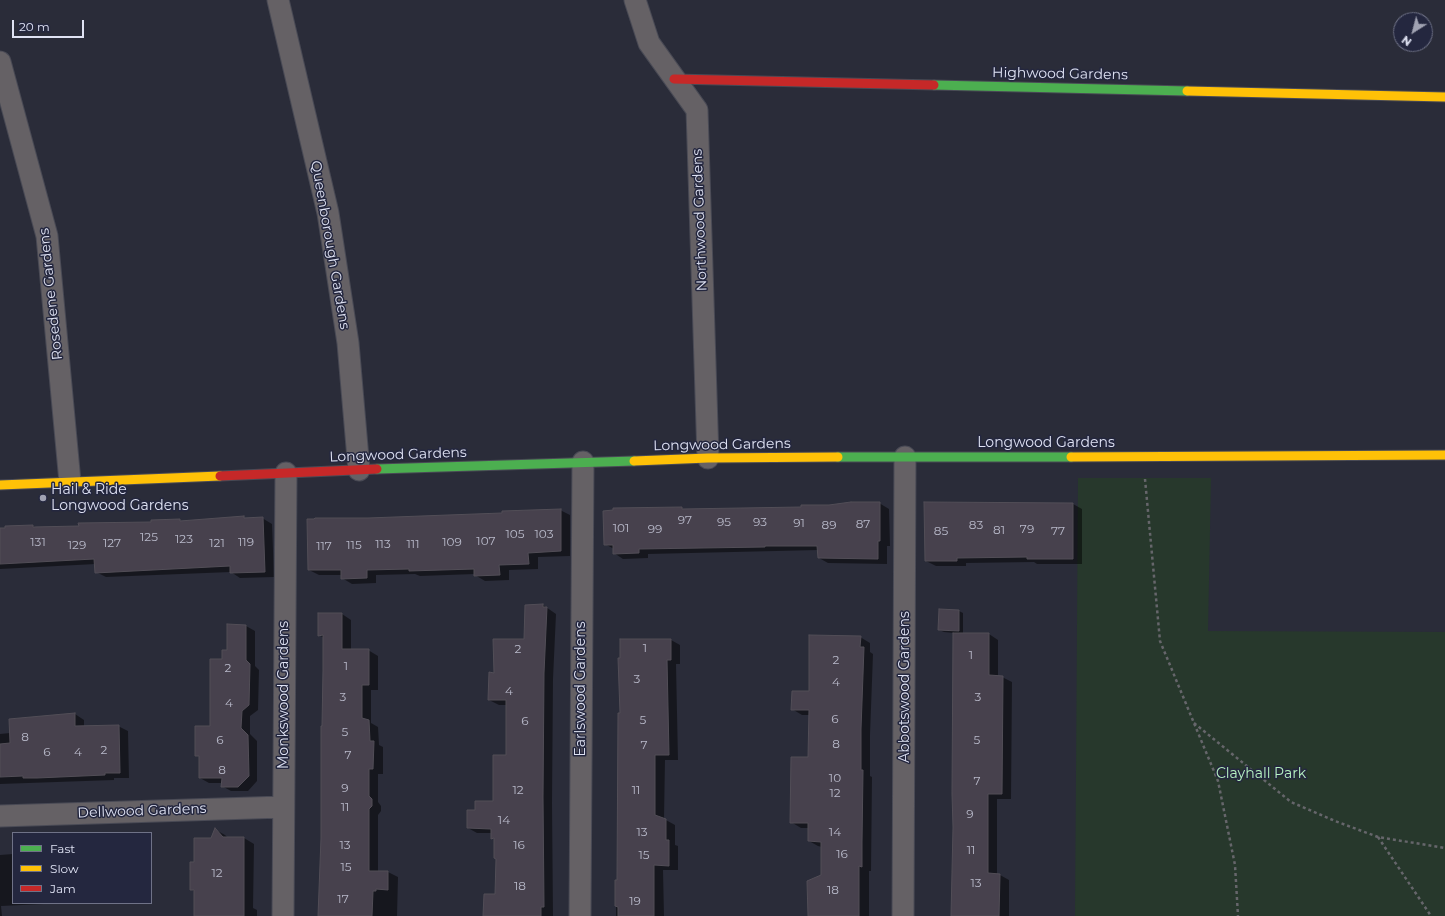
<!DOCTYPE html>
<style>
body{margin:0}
#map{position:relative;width:1445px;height:916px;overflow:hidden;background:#2a2c39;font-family:Montserrat,sans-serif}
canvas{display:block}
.legend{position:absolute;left:12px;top:832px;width:140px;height:72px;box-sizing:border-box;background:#24273f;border:1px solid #6f7287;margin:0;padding:5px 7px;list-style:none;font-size:12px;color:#dfe2f3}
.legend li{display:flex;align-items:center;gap:8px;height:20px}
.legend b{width:20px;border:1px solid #6f7287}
.north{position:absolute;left:1393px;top:12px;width:40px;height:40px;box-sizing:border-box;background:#24273f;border:1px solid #6f7287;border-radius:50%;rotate:216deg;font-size:11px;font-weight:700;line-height:16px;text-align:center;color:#dfe2f3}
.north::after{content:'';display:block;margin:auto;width:14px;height:18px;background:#a0a2b2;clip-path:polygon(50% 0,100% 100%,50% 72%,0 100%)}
.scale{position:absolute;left:12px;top:20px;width:72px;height:18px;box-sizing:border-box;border:2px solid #dfe2f3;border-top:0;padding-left:5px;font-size:12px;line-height:14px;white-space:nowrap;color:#dfe2f3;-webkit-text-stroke:3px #24273f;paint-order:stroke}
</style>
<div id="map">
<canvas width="1445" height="916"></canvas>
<ul class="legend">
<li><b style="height:5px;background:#4caf50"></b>Fast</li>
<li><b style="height:5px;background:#ffc107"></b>Slow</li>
<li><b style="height:5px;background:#c62828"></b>Jam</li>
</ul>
<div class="north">N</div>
<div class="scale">20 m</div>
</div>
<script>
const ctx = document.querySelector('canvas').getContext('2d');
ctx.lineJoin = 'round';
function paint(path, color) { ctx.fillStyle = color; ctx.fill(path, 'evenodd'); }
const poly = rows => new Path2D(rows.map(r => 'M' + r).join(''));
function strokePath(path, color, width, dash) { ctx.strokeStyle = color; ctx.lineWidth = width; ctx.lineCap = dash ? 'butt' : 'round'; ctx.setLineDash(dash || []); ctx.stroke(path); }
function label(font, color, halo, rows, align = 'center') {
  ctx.font = font + ' Montserrat,sans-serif'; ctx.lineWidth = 3; ctx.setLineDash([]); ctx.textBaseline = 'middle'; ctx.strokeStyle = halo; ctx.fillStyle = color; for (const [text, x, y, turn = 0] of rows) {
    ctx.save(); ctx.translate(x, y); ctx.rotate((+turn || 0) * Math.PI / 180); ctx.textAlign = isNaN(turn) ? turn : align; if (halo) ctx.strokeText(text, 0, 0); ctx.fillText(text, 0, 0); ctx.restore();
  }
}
paint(poly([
 [1078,478,1211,478,1208,631,1445,632,1445,916,1075,916]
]), '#27382c');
paint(poly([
 [879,503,889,509,890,546,887,546,887,564,828,563,819,558,819,550,648,554,648,558,623,559,614,553,614,549,605,544,681,508,685,510,802,508],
 [1073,504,1082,509,1082,564,1037,564,1034,562,966,563,966,566,936,566,926,561],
 [560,510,570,515,570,556,538,557,538,569,509,570,509,580,485,581,475,575,475,574,420,576,415,574,376,575,376,583,352,584,342,578,342,575,319,575,309,570,368,519,448,516],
 [228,518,262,518,272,524,274,577,240,578,231,572,106,577,96,572,96,564,0,569,0,529,33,526,36,527,80,527,152,523,179,520,183,522],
 [543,605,556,614,553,679,552,803,553,916,484,916,496,895,497,859,495,840,492,838,492,833,477,833,468,828,476,811,494,802,507,756,507,705,499,705,489,700,495,674,525,640],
 [959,611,963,613,963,634,989,634,998,640,998,677,1002,677,1012,682,1011,799,997,799,997,875,1000,875,1009,880,1009,916,953,916,954,854,953,794,954,633,944,632,939,630],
 [342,614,351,620,351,650,368,650,378,656,378,690,371,690,371,723,378,727,379,745,383,747,383,774,378,774,378,802,381,806,381,811,378,815,378,872,388,872,398,877,397,916,319,916,322,838,324,638,319,635],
 [228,625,246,626,255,631,255,666,259,670,258,710,250,716,250,734,257,741,257,781,248,791,231,791,222,786,222,783,209,783,200,778,200,757,196,755,211,727,223,660,228,651],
 [860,637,870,643,870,652,873,654,870,735,870,776,872,777,871,871,869,871,869,916,808,916,822,876,822,847,818,846,809,841,809,828,801,828,791,822,809,758,810,715,802,715,792,709,810,692],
 [671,640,680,645,680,664,676,664,678,760,665,760,664,819,675,825,675,845,678,846,678,870,663,870,664,916,616,916,616,881,618,881,621,714],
 [75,714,84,720,84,727,118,726,128,731,129,778,114,778,114,780,0,784,0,734,10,733],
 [216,830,225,835,228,838,244,838,254,844,253,908,257,910,257,916,195,916,195,892,191,889,195,863,212,839],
 [13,854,13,903,65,903,1,906,2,916,0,916,0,855]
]), '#0007');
const building = poly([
 [851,502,880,502,880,541,878,541,878,559,818,558,817,546,765,546,765,547,639,549,639,553,613,554,613,545,604,545,603,511,613,510,613,508,682,507,682,509,801,507,801,505,829,505,851,502],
 [924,502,1073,503,1073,559,1027,559,1027,557,957,558,957,561,925,561,924,502],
 [561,509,561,551,528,553,529,564,499,565,500,575,474,576,474,569,409,571,409,569,367,570,367,578,341,579,341,570,308,570,307,519,314,519,315,518,368,518,448,515,502,513,502,511,561,509],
 [244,516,244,518,263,517,265,572,230,573,230,566,95,573,94,559,0,564,0,528,5,528,5,526,33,525,33,527,79,526,78,523,151,522,151,520,180,519,180,521,244,516],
 [543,604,543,607,547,607,544,673,543,797,544,907,541,907,541,916,483,916,484,894,495,894,496,859,494,858,494,838,491,839,491,829,467,828,467,810,475,810,475,801,493,801,493,755,506,755,506,700,488,700,489,672,494,673,493,639,524,639,525,605,543,604],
 [939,609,959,610,959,631,938,630,939,609],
 [318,613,342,613,342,649,369,649,369,685,362,685,362,718,369,720,370,741,374,741,373,769,369,769,369,796,372,799,372,806,369,809,369,871,388,871,388,890,376,889,376,891,373,891,372,916,318,916,321,838,321,726,322,726,323,670,323,635,318,636,318,613],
 [227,624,246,625,246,660,250,664,249,705,242,711,241,728,248,735,249,776,238,787,221,787,222,778,199,778,199,756,195,756,195,726,210,726,210,659,222,659,222,650,227,650,227,624],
 [953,633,989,633,989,675,1003,676,1002,794,988,794,988,873,1000,874,999,916,951,916,953,827,952,794,953,633],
 [809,635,861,636,860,647,864,647,861,729,861,770,863,770,862,842,862,867,859,866,859,916,808,916,807,881,821,875,821,842,808,841,808,823,790,823,791,757,808,757,809,710,791,710,792,691,809,691,809,635],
 [620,639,671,639,671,660,667,660,669,755,655,755,655,815,666,819,666,840,669,840,669,866,654,865,654,916,618,916,618,907,615,906,615,880,617,880,618,713,620,713,618,658,620,658,620,639],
 [75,713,75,726,119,725,120,773,105,773,105,775,37,778,23,778,23,776,0,777,0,744,10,743,9,719,75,713],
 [215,828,223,837,244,837,244,916,194,916,194,890,190,890,190,862,194,862,194,838,211,838,215,828]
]);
paint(building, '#47414d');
strokePath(building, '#524e57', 1);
const street = poly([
 [278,0,328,213,348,343,359,470],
 [635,0,649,43,697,110,708,458],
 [0,62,47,236,70,482],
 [0,816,283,807],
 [283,916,286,473],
 [580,916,583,462],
 [903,916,905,457]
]);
const fast = poly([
 [934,85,1187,91],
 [838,457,1071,457],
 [377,469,634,461]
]);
const slow = poly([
 [1187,91,1445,97],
 [1071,457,1445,455],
 [634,461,708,458,838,457],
 [0,485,220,476]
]);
const jam = poly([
 [674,79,934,85],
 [220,476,377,469]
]);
strokePath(street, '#494a55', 23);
strokePath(fast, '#494a55', 11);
strokePath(slow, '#494a55', 11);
strokePath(jam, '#494a55', 11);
strokePath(poly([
 [1145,479,1160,641,1218,781,1235,865,1238,916],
 [1194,723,1291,802,1335,821,1378,837,1445,848],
 [1378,837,1431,916]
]), '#66666b', 2.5, [3, 3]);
strokePath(street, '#656165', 21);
strokePath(fast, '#4caf50', 9);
strokePath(slow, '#ffc107', 9);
strokePath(jam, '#c62828', 9);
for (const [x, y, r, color] of [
 [43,498,4,"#a0a2b2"]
]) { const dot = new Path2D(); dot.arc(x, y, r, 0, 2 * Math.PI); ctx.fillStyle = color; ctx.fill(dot); strokePath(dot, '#24273f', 1.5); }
label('12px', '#b9baca', null, [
 ["97",685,520],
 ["95",724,522],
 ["93",760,522],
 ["91",799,523],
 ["87",863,524],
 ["89",829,525],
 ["83",976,525],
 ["101",621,528],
 ["99",655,529],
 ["79",1027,529],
 ["81",999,530],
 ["85",941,531],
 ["77",1058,531],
 ["105",515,534],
 ["103",544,534],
 ["125",149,537],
 ["123",184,539],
 ["107",486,541],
 ["131",38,542],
 ["119",246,542],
 ["109",452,542],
 ["127",112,543],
 ["121",217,543],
 ["113",383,544],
 ["111",413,544],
 ["129",77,545],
 ["115",354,545],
 ["117",324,546],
 ["1",645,648],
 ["2",518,649],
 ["1",971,655],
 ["2",836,660],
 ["1",346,666],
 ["2",228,668],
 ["3",637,679],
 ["4",836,682],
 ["4",509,691],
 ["3",343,697],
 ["3",978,697],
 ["4",229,703],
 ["6",835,719],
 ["5",643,720],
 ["6",525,721],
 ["5",345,732],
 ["8",25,737],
 ["6",220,740],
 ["5",977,740],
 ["8",836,744],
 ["7",644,745],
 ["2",104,750],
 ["6",47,752],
 ["4",78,752],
 ["7",348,755],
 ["8",222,770],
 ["10",835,778],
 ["7",977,781],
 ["9",345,788],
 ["12",518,790],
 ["11",636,790],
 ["12",835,793],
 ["11",345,807],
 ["9",970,814],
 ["14",504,820],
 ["13",642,832],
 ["14",835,832],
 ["13",345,845],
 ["16",519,845],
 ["11",971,850],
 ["16",842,854],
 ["15",644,855],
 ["15",346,867],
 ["12",217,873],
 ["13",976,883],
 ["18",520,886],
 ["18",833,890],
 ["17",343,899],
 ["19",635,901]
]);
label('14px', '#dfe2f3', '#24273f', [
 ["Highwood Gardens",1060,74,1],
 ["Northwood Gardens",700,220,-92],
 ["Queenborough Gardens",330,245,80],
 ["Rosedene Gardens",51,294,-96],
 ["Longwood Gardens",1046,443],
 ["Longwood Gardens",722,445,-1],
 ["Longwood Gardens",398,455,-2],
 ["Abbotswood Gardens",905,687,-90],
 ["Earlswood Gardens",581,689,-90],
 ["Monkswood Gardens",284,695,-90],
 ["Dellwood Gardens",142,811,-2]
]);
label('14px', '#dfe2f3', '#24273f', [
 ["Hail & Ride",51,490],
 ["Longwood Gardens",51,506]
], 'left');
label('14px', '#b7f3c1', '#24273f', [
 ["Clayhall Park",1261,774]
]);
</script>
